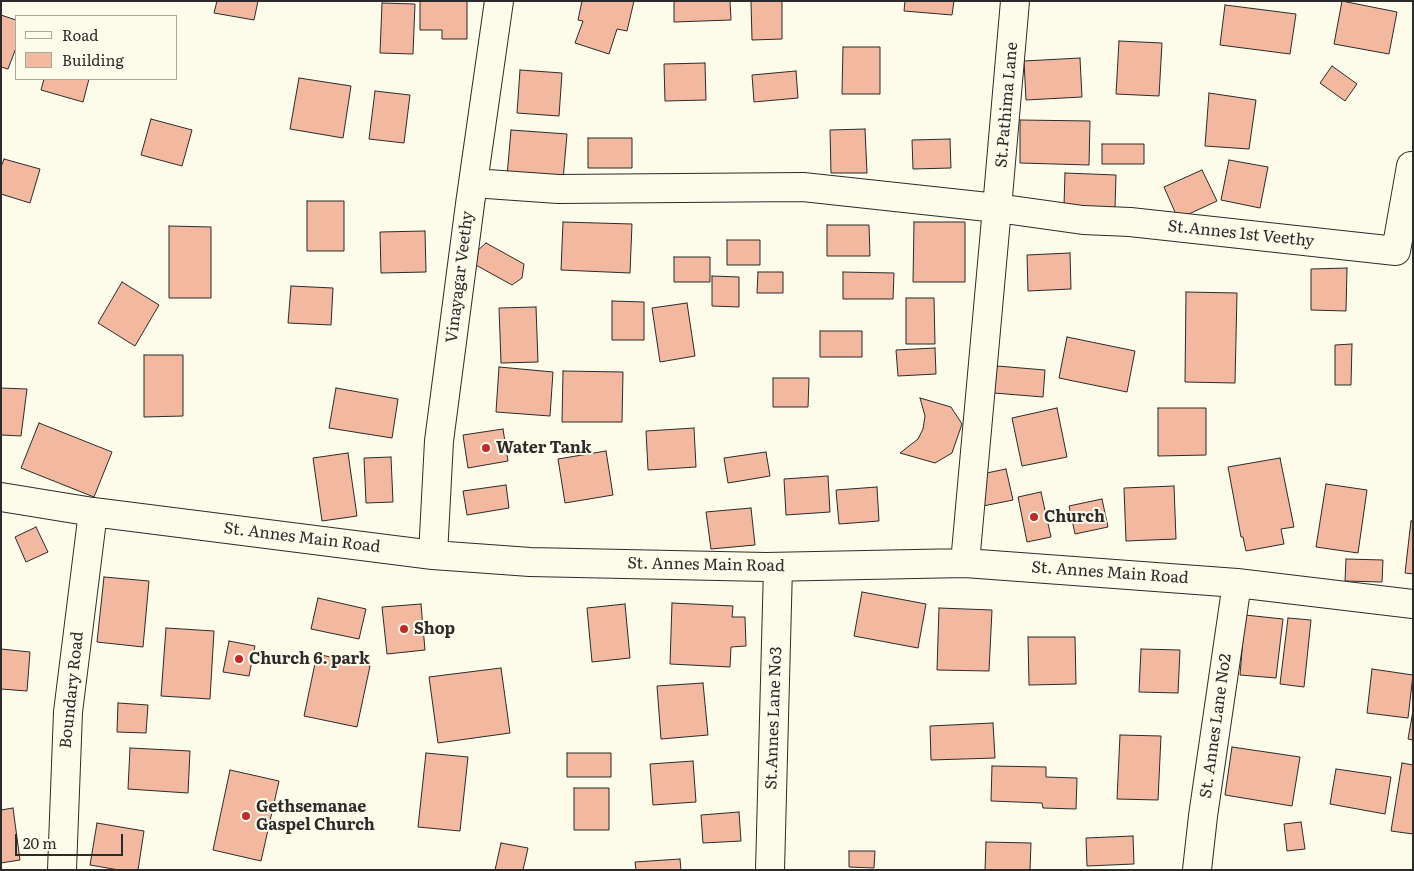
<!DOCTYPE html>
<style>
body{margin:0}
#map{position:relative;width:1414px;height:871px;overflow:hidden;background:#fdfbea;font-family:Literata,serif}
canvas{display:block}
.frame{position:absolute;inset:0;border:2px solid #2b2b2b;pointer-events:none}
.legend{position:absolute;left:15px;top:15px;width:162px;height:65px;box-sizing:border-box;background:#fdfbea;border:1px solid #a9a89e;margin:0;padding:6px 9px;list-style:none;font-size:15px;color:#2b2b2b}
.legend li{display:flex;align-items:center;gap:10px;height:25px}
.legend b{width:25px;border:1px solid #a9a89e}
.scale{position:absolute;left:15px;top:834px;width:108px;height:22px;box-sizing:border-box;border:2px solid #2b2b2b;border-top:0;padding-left:6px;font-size:15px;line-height:18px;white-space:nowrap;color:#2b2b2b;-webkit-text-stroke:4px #fdfbea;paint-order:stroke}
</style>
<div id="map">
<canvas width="1414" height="871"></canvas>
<div class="frame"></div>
<ul class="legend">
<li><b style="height:6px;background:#fdfbea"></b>Road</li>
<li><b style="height:14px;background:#f2b8a0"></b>Building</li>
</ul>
<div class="scale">20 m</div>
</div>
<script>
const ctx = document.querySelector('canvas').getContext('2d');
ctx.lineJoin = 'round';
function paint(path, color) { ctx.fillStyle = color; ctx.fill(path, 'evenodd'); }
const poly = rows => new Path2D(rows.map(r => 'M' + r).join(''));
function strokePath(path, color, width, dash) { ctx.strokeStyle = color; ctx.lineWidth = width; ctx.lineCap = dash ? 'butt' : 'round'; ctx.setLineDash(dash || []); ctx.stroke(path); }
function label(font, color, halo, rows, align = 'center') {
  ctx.font = font + ' Literata,serif'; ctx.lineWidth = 4; ctx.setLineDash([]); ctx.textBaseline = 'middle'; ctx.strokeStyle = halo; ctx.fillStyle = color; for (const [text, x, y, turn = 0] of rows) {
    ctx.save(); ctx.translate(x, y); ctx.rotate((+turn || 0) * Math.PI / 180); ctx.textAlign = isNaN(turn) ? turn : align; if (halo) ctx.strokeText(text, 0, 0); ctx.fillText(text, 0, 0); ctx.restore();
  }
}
const building = poly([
 [217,1,258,1,254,20,214,13,217,1],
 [420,1,467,1,467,39,442,39,442,30,420,30,420,1],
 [582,1,634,1,627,31,617,29,609,54,575,43,583,21,578,20,582,1],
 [674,1,730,1,731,20,674,22,674,1],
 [751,1,782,1,782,39,752,40,751,1],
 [905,1,954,1,952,15,904,11,905,1],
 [1342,1,1397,12,1389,54,1334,44,1342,1],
 [382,3,415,4,413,54,380,53,382,3],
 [1225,5,1296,14,1290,54,1220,45,1225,5],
 [1,15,16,20,16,48,8,69,1,67,1,15],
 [1119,41,1162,43,1159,96,1116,94,1119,41],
 [843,47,880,47,880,94,842,94,843,47],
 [1080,58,1082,97,1026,100,1024,61,1080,58],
 [705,63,706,100,665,101,664,64,705,63],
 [1332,66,1357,84,1345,101,1320,83,1332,66],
 [520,70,562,73,559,116,517,113,520,70],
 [796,71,798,98,754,102,752,75,796,71],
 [299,78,351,86,343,138,290,129,299,78],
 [44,79,89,79,83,102,41,90,44,79],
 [375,91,410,95,404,143,369,139,375,91],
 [1209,93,1256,100,1249,149,1205,146,1209,93],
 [151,119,192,130,182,166,141,155,151,119],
 [1020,120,1090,121,1089,165,1020,163,1020,120],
 [865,129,867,173,831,173,830,130,865,129],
 [511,130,567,134,563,180,507,176,511,130],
 [588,138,632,138,632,168,588,168,588,138],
 [950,139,951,168,913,169,912,140,950,139],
 [1102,144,1144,144,1144,164,1102,164,1102,144],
 [4,159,40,169,30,203,1,194,1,167,4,159],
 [1229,160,1268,167,1260,208,1221,200,1229,160],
 [1202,170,1217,201,1178,219,1164,187,1202,170],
 [1065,173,1116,175,1115,208,1064,206,1065,173],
 [307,201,344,201,344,251,307,251,307,201],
 [563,222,632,224,630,273,561,270,563,222],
 [914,222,965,222,965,282,913,282,914,222],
 [827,225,869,225,870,256,827,256,827,225],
 [169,226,211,227,211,298,169,298,169,226],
 [425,231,426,272,381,273,380,232,425,231],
 [727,240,760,240,760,265,727,265,727,240],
 [486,243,524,264,522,278,512,285,474,264,476,252,486,243],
 [1070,253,1071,289,1028,291,1027,255,1070,253],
 [674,257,710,257,710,282,674,282,674,257],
 [1347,268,1346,311,1311,310,1311,269,1347,268],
 [758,272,783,272,783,293,757,293,758,272],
 [843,272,894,273,893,299,843,299,843,272],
 [712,276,739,277,739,307,712,306,712,276],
 [122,282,159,305,135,346,98,323,122,282],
 [291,286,333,288,331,325,288,323,291,286],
 [1186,292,1237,293,1235,383,1185,382,1186,292],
 [906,298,934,298,935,344,906,344,906,298],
 [612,301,644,302,644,340,612,340,612,301],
 [687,303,695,356,660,362,652,308,687,303],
 [536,307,538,362,501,363,499,308,536,307],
 [820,331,862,331,862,357,820,357,820,331],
 [1067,337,1135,351,1127,392,1059,378,1067,337],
 [1352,344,1351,385,1335,385,1335,345,1352,344],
 [935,348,936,374,898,376,896,350,935,348],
 [144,355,183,355,183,416,144,417,144,355],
 [997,366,1045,370,1043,397,994,393,997,366],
 [499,367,553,372,550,416,496,412,499,367],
 [563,371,623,372,622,422,562,422,563,371],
 [773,378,809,378,808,407,773,407,773,378],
 [1,388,27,389,21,436,1,435,1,388],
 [336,388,398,399,392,438,329,428,336,388],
 [920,398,951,407,962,424,952,453,935,463,900,453,918,439,923,429,925,416,920,398],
 [1057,408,1067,457,1022,466,1012,418,1057,408],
 [1158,408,1206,408,1206,455,1158,456,1158,408],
 [39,423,112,452,94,497,21,468,39,423],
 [694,428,696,467,648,470,646,431,694,428],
 [503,429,508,461,468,468,463,435,503,429],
 [606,451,613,495,565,503,558,459,606,451],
 [766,452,770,476,728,483,724,458,766,452],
 [348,453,357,516,322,521,313,458,348,453],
 [391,457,393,502,366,503,364,458,391,457],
 [1280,458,1294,527,1281,529,1284,544,1246,551,1243,537,1241,537,1228,467,1280,458],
 [1006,469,1013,500,983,506,977,475,1006,469],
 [828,476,830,512,786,515,784,479,828,476],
 [1326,484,1367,490,1358,553,1316,547,1326,484],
 [506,485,509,508,467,515,463,491,506,485],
 [1174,486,1176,539,1126,541,1124,488,1174,486],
 [877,487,879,521,839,524,836,490,877,487],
 [1041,492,1051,537,1027,542,1018,497,1041,492],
 [1102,499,1108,527,1075,534,1069,506,1102,499],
 [751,508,755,545,711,549,706,512,751,508],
 [1411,521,1413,521,1413,574,1405,573,1411,521],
 [36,527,48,552,26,562,15,537,36,527],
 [1346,559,1383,560,1382,582,1345,581,1346,559],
 [104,577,149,581,143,647,97,642,104,577],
 [862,592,926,604,918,648,854,636,862,592],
 [318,598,366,609,359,639,311,629,318,598],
 [672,603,733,606,732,617,745,617,746,646,731,647,730,667,670,664,672,603],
 [421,604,425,650,387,654,382,607,421,604],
 [625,604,630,658,592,662,587,608,625,604],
 [939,608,992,610,989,671,937,670,939,608],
 [1245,615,1283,619,1276,678,1240,675,1245,615],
 [1288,618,1311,620,1304,687,1280,684,1288,618],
 [166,628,214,631,210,699,161,696,166,628],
 [1028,637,1075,637,1076,684,1029,685,1028,637],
 [229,641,255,646,249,676,223,672,229,641],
 [1,649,30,652,27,691,1,689,1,649],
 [1141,649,1180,650,1178,693,1139,692,1141,649],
 [317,654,370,666,357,727,304,716,317,654],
 [501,668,510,733,438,743,429,677,501,668],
 [1372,669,1413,675,1408,718,1367,713,1372,669],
 [703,683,708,735,661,739,657,686,703,683],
 [118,703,148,705,146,733,117,732,118,703],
 [1413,711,1413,740,1408,739,1413,711],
 [993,723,995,758,931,760,930,726,993,723],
 [1120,735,1161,736,1158,800,1117,799,1120,735],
 [1232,747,1300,757,1292,806,1225,795,1232,747],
 [130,748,190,751,188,793,128,789,130,748],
 [426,753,468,757,460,831,418,827,426,753],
 [567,753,611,753,611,777,567,777,567,753],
 [693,761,696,802,653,805,650,764,693,761],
 [1402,763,1413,765,1413,834,1391,831,1402,763],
 [992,766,1046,767,1046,777,1077,778,1076,809,1043,808,1042,803,991,801,992,766],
 [1336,769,1391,777,1385,814,1330,804,1336,769],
 [230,770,279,781,261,861,213,850,230,770],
 [574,788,609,788,609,830,574,830,574,788],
 [13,808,20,860,1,863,1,810,13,808],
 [739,812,741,841,703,843,701,815,739,812],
 [1301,822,1305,849,1287,851,1284,824,1301,822],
 [97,823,144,831,138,870,119,870,90,865,97,823],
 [1133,836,1134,864,1087,866,1086,838,1133,836],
 [986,842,1031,843,1030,870,985,870,986,842],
 [501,843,528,848,523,870,495,870,501,843],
 [849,851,875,851,874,868,849,867,849,851],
 [680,859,681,870,636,870,635,862,680,859]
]);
paint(building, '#f2b8a0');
strokePath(building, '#2b2b2b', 1);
const minor = poly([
 [1015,1,997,208,1083,220,1130,222,1396,251,1411,166,1413,166],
 [473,183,558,189,803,187,997,208,965,563],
 [1,497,93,512,433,555,530,562,766,567,965,563,1237,583,1413,604],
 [433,555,439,441,470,204,499,1],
 [62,870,68,712,93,512],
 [770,870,778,567],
 [1197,870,1203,816,1237,583]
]);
strokePath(minor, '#2b2b2b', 30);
strokePath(minor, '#fdfbea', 28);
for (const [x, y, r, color] of [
 [486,448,5,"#c62828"],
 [1034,517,5,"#c62828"],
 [404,629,5,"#c62828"],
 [239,659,5,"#c62828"],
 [246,816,5,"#c62828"]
]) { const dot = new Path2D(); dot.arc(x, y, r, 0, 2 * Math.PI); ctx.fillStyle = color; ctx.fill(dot); strokePath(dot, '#fdfbea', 2); }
label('16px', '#2b2b2b', '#fdfbea', [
 ["St.Pathima Lane",1007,105,-85],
 ["St.Annes 1st Veethy",1241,234,6],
 ["Vinayagar Veethy",460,277,-83],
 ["St. Annes Main Road",302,538,7],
 ["St. Annes Main Road",706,565,1],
 ["St. Annes Main Road",1110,573,4],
 ["Boundary Road",72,690,-84],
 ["St.Annes Lane No3",774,718,-88],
 ["St. Annes Lane No2",1216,726,-82]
]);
label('bold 16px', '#2b2b2b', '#fdfbea', [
 ["Water Tank",496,448],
 ["Church",1044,517],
 ["Shop",414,629],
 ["Church 6. park",249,659],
 ["Gethsemanae",256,807],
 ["Gaspel Church",256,825]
], 'left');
</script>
